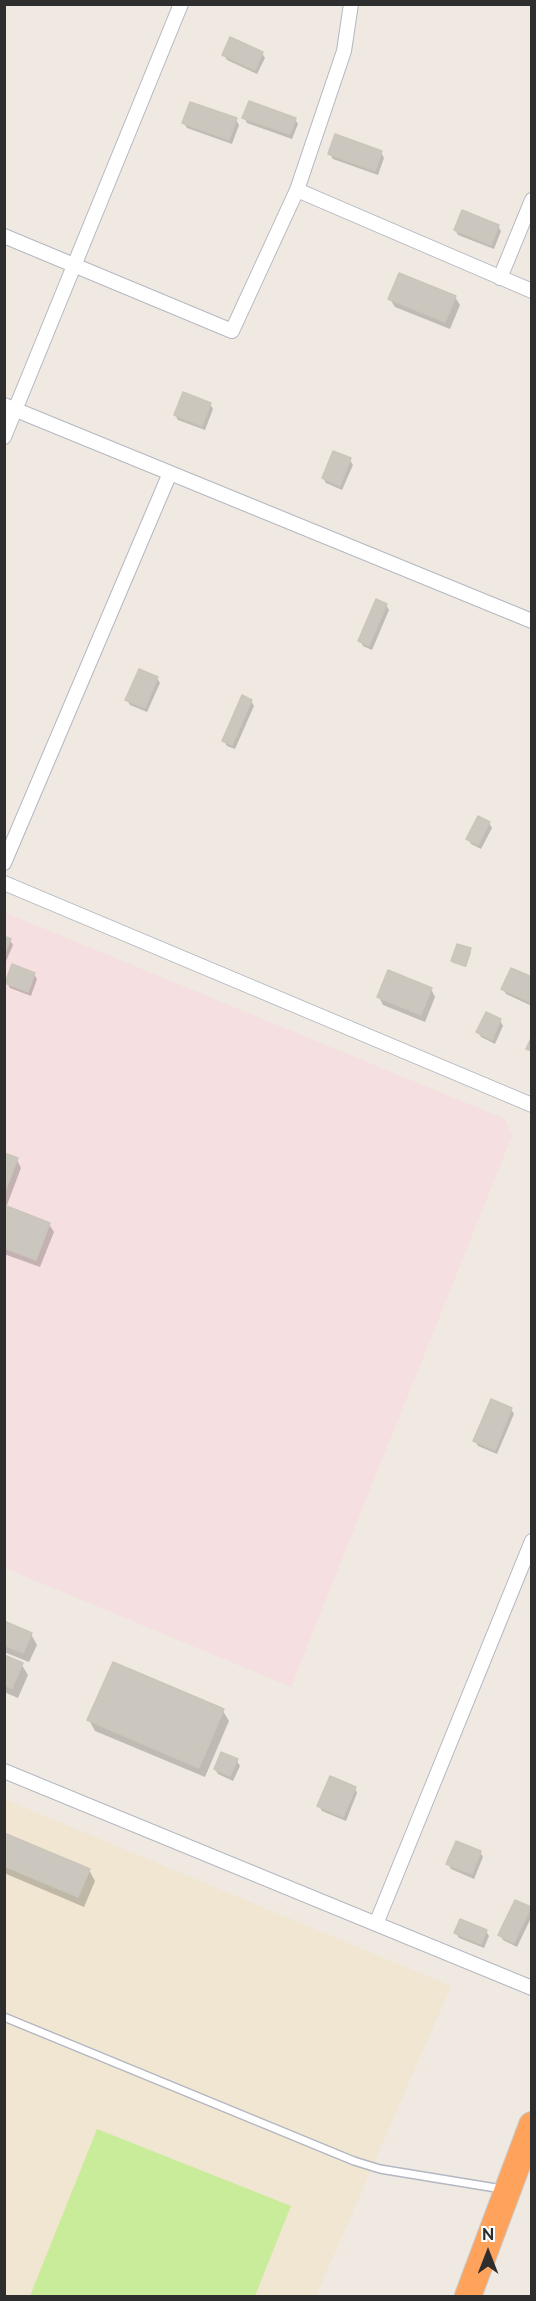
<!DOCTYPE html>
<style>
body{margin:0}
#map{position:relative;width:536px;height:2301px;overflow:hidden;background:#efe9e1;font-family:Raleway,sans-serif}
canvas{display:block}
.frame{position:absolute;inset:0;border:6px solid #2e2e2e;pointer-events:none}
.north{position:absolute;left:458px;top:2223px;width:60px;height:60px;-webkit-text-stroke:4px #fff;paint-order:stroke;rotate:0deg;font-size:16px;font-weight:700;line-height:24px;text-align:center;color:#2e2e2e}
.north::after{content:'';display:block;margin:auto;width:21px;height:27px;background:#2e2e2e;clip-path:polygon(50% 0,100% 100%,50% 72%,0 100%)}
</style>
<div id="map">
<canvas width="536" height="2301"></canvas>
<div class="frame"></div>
<div class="north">N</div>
</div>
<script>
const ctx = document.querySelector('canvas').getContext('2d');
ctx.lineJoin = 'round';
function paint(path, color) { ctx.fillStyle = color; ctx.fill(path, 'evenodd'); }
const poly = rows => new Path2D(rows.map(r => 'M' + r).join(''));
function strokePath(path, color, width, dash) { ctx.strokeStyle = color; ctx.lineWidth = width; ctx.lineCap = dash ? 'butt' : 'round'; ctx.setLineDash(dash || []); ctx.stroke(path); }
paint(poly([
 [4,1799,451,1986,316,2296,5,2296]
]), '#f0e6d1');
paint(poly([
 [4,912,505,1119,512,1136,291,1687,5,1568]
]), '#f5dfe0');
paint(poly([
 [97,2129,291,2206,255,2296,30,2296]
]), '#c9ec9a');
paint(poly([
 [262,53,265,58,257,74,227,60,224,55],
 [244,117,295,119,298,124,292,139,247,123],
 [236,120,239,125,232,144,187,128,184,123],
 [381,152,384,158,378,175,333,159,330,154],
 [498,226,501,231,494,249,458,235,455,230],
 [455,297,460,305,450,329,395,307,390,299],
 [210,404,213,409,205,430,178,420,175,415],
 [350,460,353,465,342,490,326,483,323,478],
 [386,605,389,610,372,650,363,646,360,641],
 [157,678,160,683,147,712,130,705,127,700],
 [251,701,254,706,235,749,227,746,224,741],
 [489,823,492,828,481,849,471,844,468,839],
 [4,938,10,940,13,945,4,966],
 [469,950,471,952,466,967,454,963,452,961],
 [34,974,37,979,31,996,10,988,7,983],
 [532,979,532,1006,506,994,503,989],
 [431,989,435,997,425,1022,383,1005,379,997],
 [486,1014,500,1020,503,1026,495,1044,481,1037,478,1032],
 [4,1155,17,1160,21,1168,7,1205,4,1204],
 [4,1207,49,1224,54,1232,40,1267,4,1254],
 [511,1409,514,1414,497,1454,478,1446,475,1441],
 [4,1623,31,1634,37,1645,29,1662,4,1652],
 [4,1657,22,1665,28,1675,18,1698,4,1692],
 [223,1711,229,1721,205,1777,95,1731,89,1720],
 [237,1761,240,1766,233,1781,218,1774,215,1769],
 [355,1788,357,1793,346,1821,322,1811,319,1806],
 [4,1834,89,1870,95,1881,84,1907,4,1873],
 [480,1852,483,1857,474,1879,451,1869,448,1864],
 [530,1908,532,1916,517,1947,503,1940,500,1935],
 [486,1931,489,1936,484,1948,459,1938,456,1933]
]), '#0003');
const building = poly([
 [230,37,263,52,255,70,222,55,230,37],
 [249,101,296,118,290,134,242,118,249,101],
 [190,102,237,118,229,140,182,123,190,102],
 [335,134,382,151,375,171,328,154,335,134],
 [462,210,499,225,491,245,454,230,462,210],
 [399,273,456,296,445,322,388,299,399,273],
 [183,392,211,403,202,426,174,415,183,392],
 [333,451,351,458,340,486,322,478,333,451],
 [376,599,387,604,369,646,358,641,376,599],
 [139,669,158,677,145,708,125,700,139,669],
 [242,695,252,700,232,745,222,741,242,695],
 [478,816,490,822,478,845,466,839,478,816],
 [4,936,11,939,4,955,4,936],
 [457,944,471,948,465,966,451,961,457,944],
 [12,964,35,973,28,992,5,983,12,964],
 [511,968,532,977,532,1003,501,989,511,968],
 [388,970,432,988,421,1015,377,997,388,970],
 [486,1012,501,1019,492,1040,476,1032,486,1012],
 [532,1036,532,1051,526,1049,532,1036],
 [4,1153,18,1158,4,1194,4,1153],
 [4,1205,50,1223,36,1260,4,1248,4,1205],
 [491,1399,512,1408,495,1450,473,1441,491,1399],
 [4,1621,32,1633,23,1653,4,1645,4,1621],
 [4,1655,23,1663,12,1688,4,1685,4,1655],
 [113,1662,224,1709,199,1768,87,1720,113,1662],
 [221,1752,238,1759,230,1776,214,1769,221,1752],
 [330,1776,356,1787,343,1817,317,1806,330,1776],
 [4,1833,90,1869,78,1897,4,1866,4,1833],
 [456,1841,481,1851,472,1874,446,1864,456,1841],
 [515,1900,531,1907,514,1943,498,1935,515,1900],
 [460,1919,487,1930,481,1944,454,1933,460,1919]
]);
paint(building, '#cbc7bf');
strokePath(building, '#cbc5ba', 1.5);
const lane = poly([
 [4,2017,354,2161,380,2169,502,2189]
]);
const street = poly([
 [297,190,532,291],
 [4,236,232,331,297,190,344,51,351,4],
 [500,278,532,200],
 [4,405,532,621],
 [4,437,181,4],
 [4,863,170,473],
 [4,883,532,1105],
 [4,1771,532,1988],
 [376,1924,532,1541]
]);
const highway = poly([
 [468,2296,532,2125]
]);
strokePath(lane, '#b4b7c1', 10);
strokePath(street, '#b4b7c1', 16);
strokePath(highway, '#c9c9c9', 28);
strokePath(lane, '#fff', 7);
strokePath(street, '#fff', 14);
strokePath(highway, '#ffa35c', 26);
</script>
